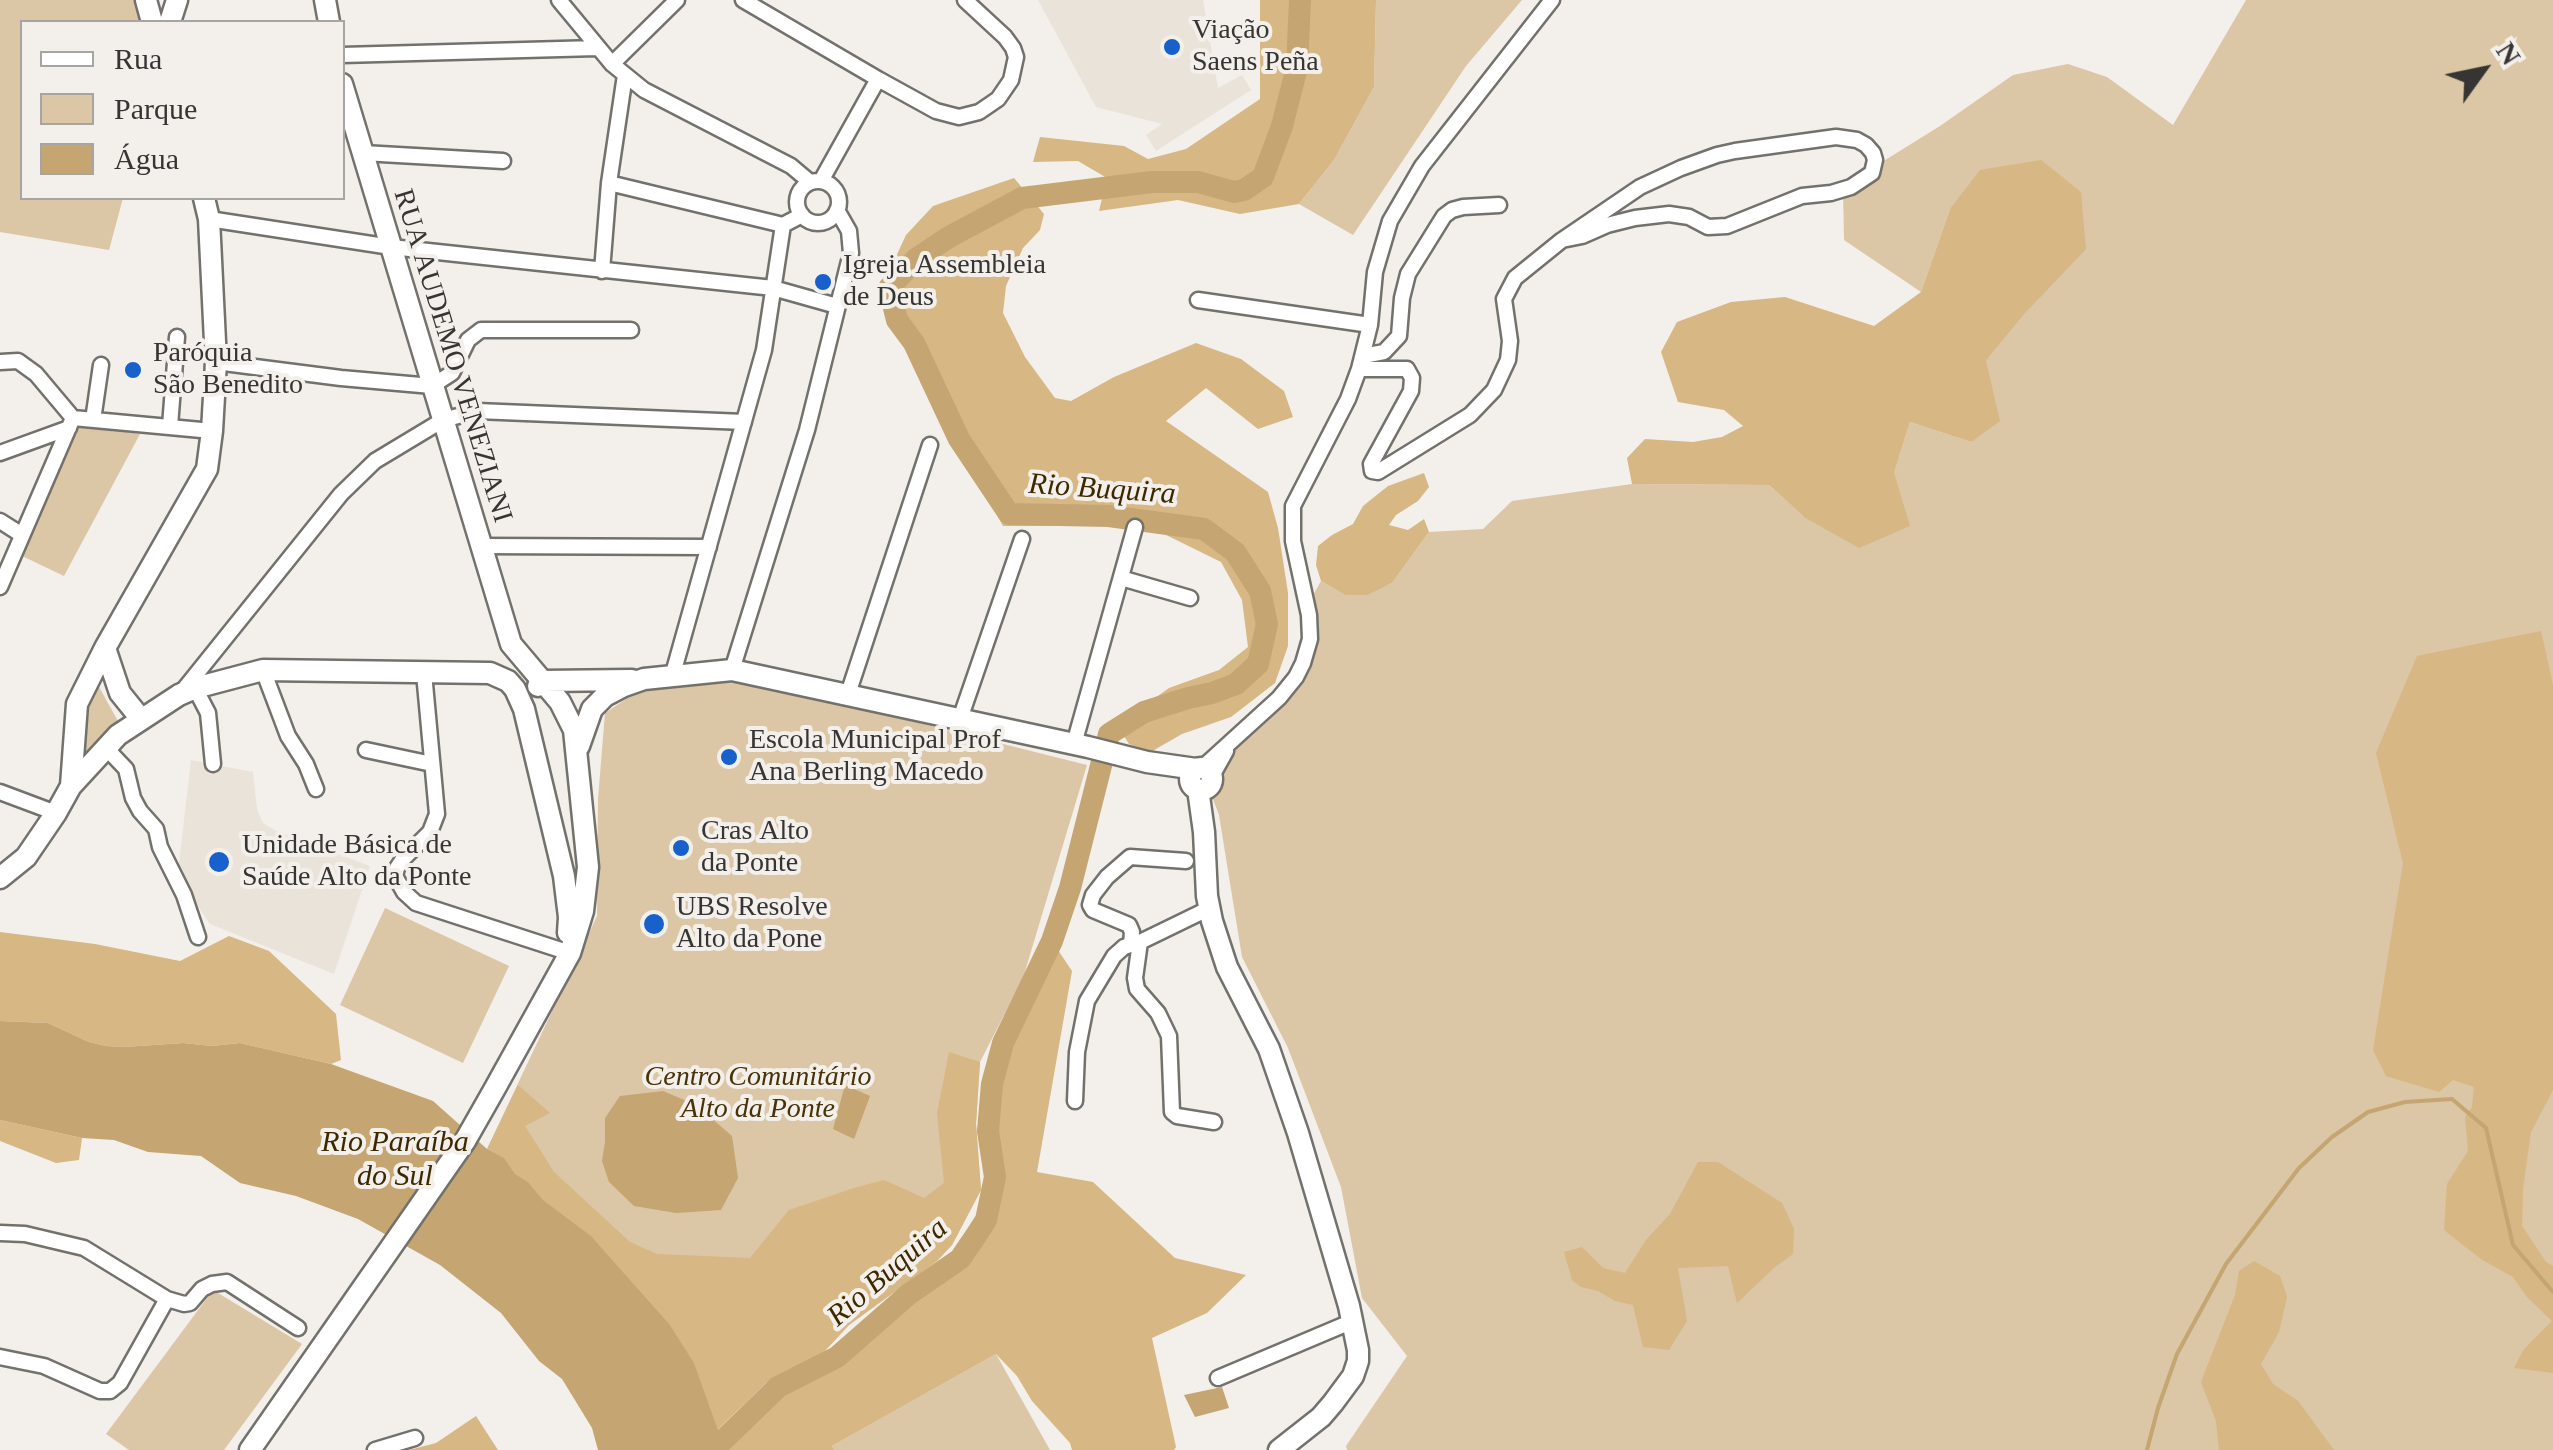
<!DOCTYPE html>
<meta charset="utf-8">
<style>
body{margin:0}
#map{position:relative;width:2553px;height:1450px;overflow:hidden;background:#f3efeb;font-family:Georgia,serif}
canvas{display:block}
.legend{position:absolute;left:20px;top:20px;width:325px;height:180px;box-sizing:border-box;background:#f3efeb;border:2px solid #a7a5a1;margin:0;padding:12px 18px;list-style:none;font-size:30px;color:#363533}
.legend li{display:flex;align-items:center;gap:20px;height:50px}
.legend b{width:50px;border:2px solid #a7a5a1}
.north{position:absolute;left:2433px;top:20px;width:100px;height:100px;-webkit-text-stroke:8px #f3efeb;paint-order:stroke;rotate:57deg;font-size:28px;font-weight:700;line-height:40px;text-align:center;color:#363533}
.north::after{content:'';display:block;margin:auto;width:35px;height:45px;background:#363533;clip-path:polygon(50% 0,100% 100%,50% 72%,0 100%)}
</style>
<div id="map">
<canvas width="2553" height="1450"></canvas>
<ul class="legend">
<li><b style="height:12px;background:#fff"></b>Rua</li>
<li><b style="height:28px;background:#dbc6a5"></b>Parque</li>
<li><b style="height:28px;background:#c5a571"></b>Água</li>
</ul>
<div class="north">N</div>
</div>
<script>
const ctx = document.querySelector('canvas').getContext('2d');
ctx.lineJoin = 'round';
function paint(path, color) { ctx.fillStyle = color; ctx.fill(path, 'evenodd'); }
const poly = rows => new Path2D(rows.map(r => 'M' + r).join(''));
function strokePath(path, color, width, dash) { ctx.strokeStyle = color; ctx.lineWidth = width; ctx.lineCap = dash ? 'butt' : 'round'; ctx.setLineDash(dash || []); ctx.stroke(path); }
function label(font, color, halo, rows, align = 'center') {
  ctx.font = font + ' Georgia,serif'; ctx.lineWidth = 8; ctx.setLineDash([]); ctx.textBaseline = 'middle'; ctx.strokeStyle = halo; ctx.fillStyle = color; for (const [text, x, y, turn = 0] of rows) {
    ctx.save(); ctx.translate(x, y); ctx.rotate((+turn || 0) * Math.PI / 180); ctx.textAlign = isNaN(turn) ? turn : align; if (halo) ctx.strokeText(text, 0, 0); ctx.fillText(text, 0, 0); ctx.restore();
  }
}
paint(poly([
 [1038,0,1203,0,1218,88,1242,75,1251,90,1156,151,1146,135,1162,124,1096,107],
 [191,760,253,772,257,809,263,823,276,831,370,866,334,974,210,924,189,893,179,863]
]), '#eae3d9');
paint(poly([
 [0,0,135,0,140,22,22,22,22,198,123,198,109,250,0,232],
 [1376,0,1522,0,1466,66,1353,235,1299,204,1334,160,1374,87],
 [2246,0,2553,0,2553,1450,1347,1450,1346,1446,1407,1356,1362,1298,1341,1187,1288,1048,1242,957,1219,815,1209,789,1212,776,1233,738,1279,698,1310,639,1308,604,1321,581,1345,595,1367,594,1392,583,1429,532,1483,529,1512,501,1632,484,1769,485,1804,517,1894,473,1910,422,1971,442,1986,361,2028,310,1950,209,1921,292,1844,240,1843,190,1874,167,1940,126,2013,75,2068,64,2107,77,2173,125],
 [80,425,140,434,64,576,20,555],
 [731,676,1087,765,1023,978,980,1062,976,1124,981,1190,952,1245,937,1261,849,1325,823,1353,767,1382,717,1430,711,1408,487,1149,597,916,598,799,605,713,646,686],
 [98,685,119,723,98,741,84,759,81,750,83,732,88,707],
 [385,908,509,966,463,1063,340,1005],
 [213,1290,302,1344,224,1450,129,1450,106,1434],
 [996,1354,1050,1450,834,1450,832,1446]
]), '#dbc6a5');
paint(poly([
 [1260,0,1376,0,1374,87,1334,160,1299,204,1240,214,1178,200,1099,211,1107,178,1078,161,1033,162,1040,137,1124,146,1148,159,1186,149,1260,99],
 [2041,160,2081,192,2086,249,2028,310,1986,361,2000,421,1971,442,1910,422,1894,473,1910,526,1859,548,1804,517,1769,485,1632,484,1627,458,1645,439,1693,442,1722,437,1743,426,1724,410,1678,402,1661,352,1677,322,1731,302,1785,297,1874,326,1921,292,1950,209,1980,170],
 [1014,178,1044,214,1040,230,1023,248,1006,286,1003,313,1025,357,1055,398,1071,401,1114,377,1196,343,1241,359,1284,391,1293,417,1258,429,1206,388,1166,421,1268,492,1278,528,1288,593,1288,646,1275,683,1231,717,1182,734,1149,753,1129,744,1115,722,1134,713,1169,688,1219,670,1248,647,1242,600,1221,562,1156,530,1127,526,1003,526,982,486,949,434,890,316,887,276,906,235,933,206],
 [1424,473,1429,487,1418,501,1396,515,1389,525,1408,530,1424,519,1429,532,1392,583,1367,595,1345,595,1321,581,1316,565,1318,546,1332,535,1353,524,1363,506,1388,486],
 [2541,631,2553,685,2553,1090,2531,1132,2523,1189,2522,1226,2546,1262,2553,1266,2553,1373,2514,1368,2524,1349,2552,1321,2527,1297,2513,1277,2481,1259,2444,1230,2447,1184,2468,1151,2465,1117,2472,1107,2474,1087,2453,1080,2439,1092,2386,1076,2373,1050,2403,863,2376,753,2417,656],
 [0,932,95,944,180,961,229,936,269,951,336,1014,341,1060,331,1064,240,1043,212,1046,183,1043,124,1047,106,1046,89,1042,48,1023,0,1021],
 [1052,941,1072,971,1037,1172,1093,1182,1175,1258,1246,1275,1207,1313,1152,1338,1176,1447,1174,1450,1072,1450,1070,1443,1032,1401,1017,1376,996,1354,832,1446,834,1450,725,1450,722,1442,778,1387,837,1357,909,1294,960,1259,986,1220,995,1177,988,1131,992,1084,1003,1043],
 [949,1052,980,1062,976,1124,981,1190,952,1245,937,1261,849,1325,823,1353,767,1382,717,1430,694,1363,670,1325,591,1236,543,1200,528,1182,515,1174,504,1158,487,1149,518,1085,550,1113,525,1126,554,1172,630,1242,657,1254,750,1258,789,1210,854,1188,884,1180,924,1198,944,1183,937,1113],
 [0,1120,82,1138,79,1160,56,1163,0,1141],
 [1698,1162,1718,1162,1782,1203,1794,1229,1793,1254,1775,1267,1737,1303,1728,1266,1678,1268,1687,1321,1669,1350,1643,1347,1633,1305,1615,1301,1598,1291,1581,1287,1572,1280,1564,1252,1582,1247,1603,1268,1625,1273,1646,1240,1670,1214],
 [2254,1261,2280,1276,2287,1297,2279,1332,2261,1364,2273,1384,2298,1401,2334,1450,2219,1450,2216,1421,2201,1382,2235,1295,2239,1271],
 [476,1416,498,1450,409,1450,436,1443]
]), '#d7b783');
paint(poly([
 [0,1021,48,1023,89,1042,106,1046,124,1047,183,1043,212,1046,240,1043,331,1064,433,1101,487,1149,504,1158,515,1174,528,1182,543,1200,591,1236,670,1325,694,1363,725,1450,598,1450,592,1428,562,1379,539,1361,501,1313,440,1265,358,1219,296,1196,240,1183,201,1156,148,1152,114,1140,82,1138,0,1120],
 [845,1085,870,1096,854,1139,833,1129],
 [663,1091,696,1105,732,1136,738,1178,721,1210,676,1213,634,1206,609,1182,602,1161,605,1142,605,1118,620,1096],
 [1222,1387,1229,1408,1195,1417,1184,1395]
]), '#c5a571');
strokePath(poly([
 [2147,1450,2158,1408,2177,1354,2226,1264,2299,1168,2332,1137,2368,1112,2405,1102,2452,1099,2486,1128,2513,1245,2553,1292]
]), '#c5a571', 4);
strokePath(poly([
 [713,1450,778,1387,837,1357,909,1294,960,1259,975,1237,986,1220,995,1177,988,1131,992,1084,1003,1043,1052,941,1070,888,1109,734,1144,712,1188,698,1212,693,1236,684,1258,664,1267,624,1260,591,1235,552,1204,529,1109,516,1009,514,959,439,914,343,897,320,889,288,916,259,949,237,1022,198,1152,182,1198,182,1234,192,1244,190,1263,177,1282,126,1297,67,1300,0]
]), '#c5a571', 22);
const street = poly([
 [559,0,612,64,644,90,791,166,810,182],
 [743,0,878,79,936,111,959,117,979,112,998,99,1011,80,1016,57,1013,48,1005,37,965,0],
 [342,55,597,48],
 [612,64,677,0],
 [363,153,503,161],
 '797 202a21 21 0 1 1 42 0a21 21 0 1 1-42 0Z',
 [821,181,878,79],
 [609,183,783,225,802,215],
 [209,219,391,247,773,288,837,306],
 [602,271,609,183,625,75],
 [1198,300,1370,325],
 [1363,356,1384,352,1399,336,1402,298,1408,274,1444,216,1452,210,1463,207,1499,205],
 [0,362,18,361,36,374,73,418],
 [216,362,341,378,432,386,452,373,468,340,481,330,631,330],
 [1359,369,1407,369,1412,378,1411,391,1371,464,1372,471,1378,472,1470,415,1494,390,1508,360,1510,341,1504,299,1515,278,1562,240,1640,187,1681,168,1717,155,1735,151,1836,137,1857,140,1866,145,1873,153,1875,160,1872,173,1851,187,1831,193,1802,196,1727,226,1708,227,1689,217,1669,214,1635,218,1607,225,1582,236,1562,240],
 [93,420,101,365],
 [170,426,177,337],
 [0,453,69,428],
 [0,521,22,535],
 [480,546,709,547],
 [1121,578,1190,598],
 [0,587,73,418,212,431],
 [263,670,288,736,306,764,316,789],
 [732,670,807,430,851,253,849,231,837,210],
 [424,673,437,814,430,832,403,859,397,868,395,876,404,892,416,903,570,953],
 [672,677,764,350,783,225],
 [195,688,208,713,213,764],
 [181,693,341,494,375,461,443,420,477,411,744,422],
 [847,697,930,445],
 [960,719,1022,539],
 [1074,744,1135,527],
 [106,748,126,769,133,798,140,811,156,829,160,847,184,895,198,937],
 [366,750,432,764],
 [1202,768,1279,698,1296,677,1303,663,1310,639,1309,615,1293,541,1293,506,1348,399,1359,369,1370,325,1375,272,1390,221,1422,166,1552,0],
 [1212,776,1226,751],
 [0,792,56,813],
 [1210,908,1140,942,1135,978,1137,989,1158,1013,1169,1036,1172,1112,1177,1116,1214,1122],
 [1131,944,1132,932,1129,925,1093,910,1090,905,1093,895,1107,877,1130,857,1186,861],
 [1075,1101,1077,1052,1087,1001,1114,956,1124,947,1139,942],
 [0,1233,25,1234,84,1248,167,1299,184,1304,190,1303,202,1289,212,1284,227,1282,298,1328],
 [0,1357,44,1366,100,1391,110,1391,120,1383,167,1299],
 [1218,1378,1353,1321],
 [375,1450,415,1438]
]);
const secondary = poly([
 [146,0,152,22],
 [325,0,329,22],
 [170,22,177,0],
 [105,648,120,693,141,719],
 [538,686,543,681,632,680],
 [579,746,592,709,605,696,624,686,644,679,732,670,1088,747,1147,762,1196,769],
 '1190 779a11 11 0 1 1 22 0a11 11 0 1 1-22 0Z',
 [71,786,118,735,179,695,195,688,263,670,490,673,508,681,515,689,524,709,564,876,569,917,568,933],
 [1198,789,1204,832,1207,896,1212,921,1227,967,1269,1049,1298,1133,1349,1306,1358,1350,1358,1361,1353,1376,1333,1403,1321,1417,1279,1450],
 [0,878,26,857,56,813,71,786,77,704,105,648,207,469,212,431,216,362,209,219,204,198],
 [250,1450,465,1141,494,1090,570,953,583,911,588,867,574,730,560,702,511,644,342,84]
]);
strokePath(street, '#73716c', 19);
strokePath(secondary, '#73716c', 25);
strokePath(street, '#fff', 14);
strokePath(secondary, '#fff', 20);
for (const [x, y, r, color] of [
 [1172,47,10,"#1860cb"],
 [823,282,10,"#1860cb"],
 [133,370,10,"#1860cb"],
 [729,757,10,"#1860cb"],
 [681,848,10,"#1860cb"],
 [219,862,12,"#1860cb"],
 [654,924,12,"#1860cb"]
]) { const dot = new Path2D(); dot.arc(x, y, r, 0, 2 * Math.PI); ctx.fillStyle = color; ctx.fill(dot); strokePath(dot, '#f3efeb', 4); }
label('28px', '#363533', '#f3efeb', [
 ["Viação",1192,31],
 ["Saens Peña",1192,63],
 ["Igreja Assembleia",843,266],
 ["de Deus",843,298],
 ["Paróquia",153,354],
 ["São Benedito",153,386],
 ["Escola Municipal Prof",749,741],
 ["Ana Berling Macedo",749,773],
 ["Cras Alto",701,832],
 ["da Ponte",701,864],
 ["Unidade Básica de",242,846],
 ["Saúde Alto da Ponte",242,878],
 ["UBS Resolve",676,908],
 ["Alto da Pone",676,940]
], 'left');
label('28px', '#363533', '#f3efeb', [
 ["RUA AUDEMO VENEZIANI",452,356,73]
]);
label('italic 28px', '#483206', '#f3efeb', [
 ["Centro Comunitário",758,1078],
 ["Alto da Ponte",758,1110]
]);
label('italic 30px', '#3e2800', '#f3efeb', [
 ["Rio Buquira",1102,490,4],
 ["Rio Paraíba",395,1143],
 ["do Sul",395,1177],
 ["Rio Buquira",888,1273,-41]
]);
</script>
